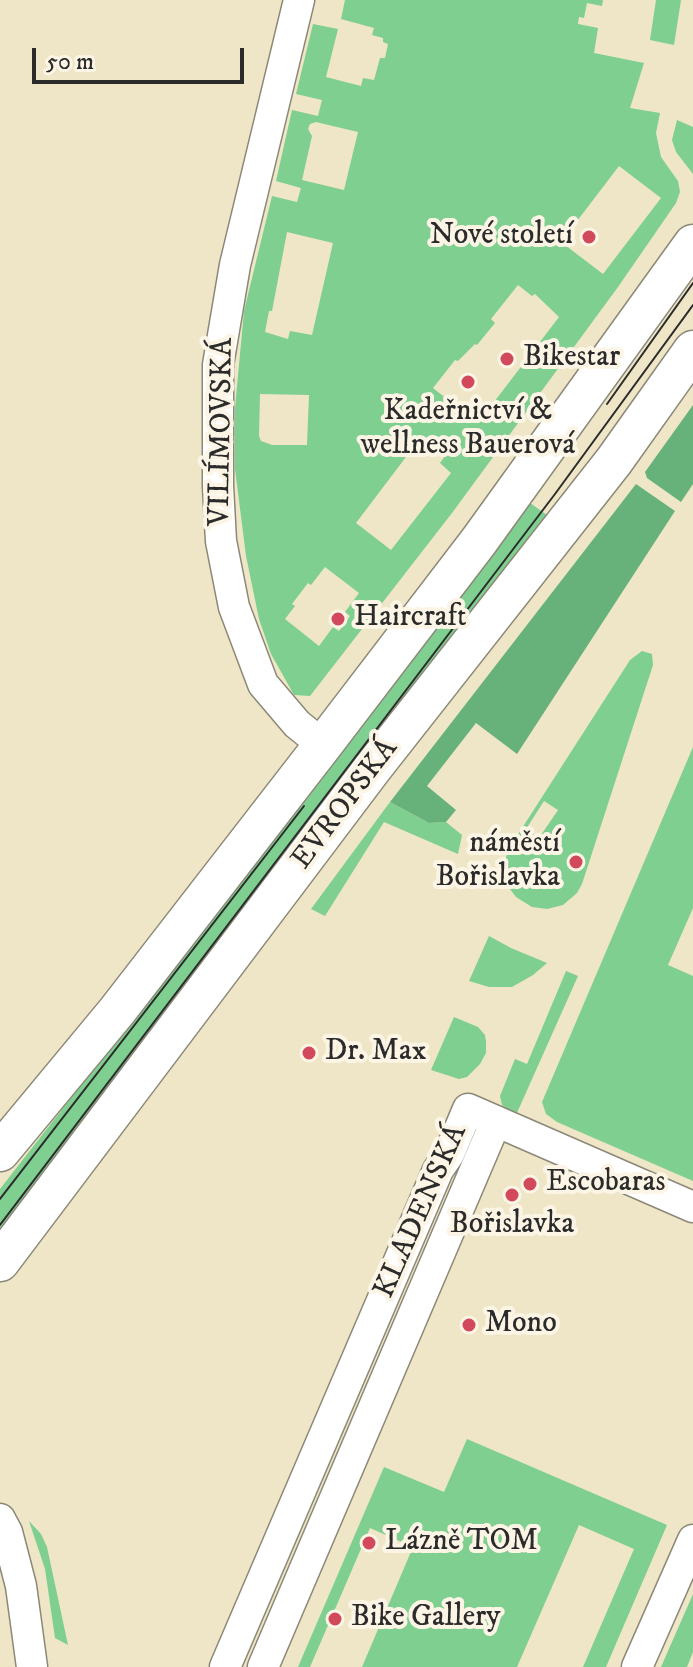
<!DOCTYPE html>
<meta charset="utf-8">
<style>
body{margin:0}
#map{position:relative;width:693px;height:1667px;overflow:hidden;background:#eee6c6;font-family:"IM FELL DW Pica",serif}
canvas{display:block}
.scale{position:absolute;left:32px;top:48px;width:212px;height:36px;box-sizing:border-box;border:4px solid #2b2b2b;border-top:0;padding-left:10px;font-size:24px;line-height:28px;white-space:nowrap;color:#2b2b2b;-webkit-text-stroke:6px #fcf5e5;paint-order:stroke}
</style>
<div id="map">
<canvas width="693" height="1667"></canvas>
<div class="scale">50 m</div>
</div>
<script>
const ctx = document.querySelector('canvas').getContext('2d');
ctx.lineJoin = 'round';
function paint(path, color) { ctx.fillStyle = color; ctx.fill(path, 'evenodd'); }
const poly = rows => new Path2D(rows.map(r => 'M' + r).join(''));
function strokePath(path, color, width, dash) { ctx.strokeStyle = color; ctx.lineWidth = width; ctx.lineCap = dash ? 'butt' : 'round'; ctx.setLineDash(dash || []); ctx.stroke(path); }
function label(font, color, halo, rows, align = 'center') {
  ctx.font = font + ' "IM FELL DW Pica",serif'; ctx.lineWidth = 8; ctx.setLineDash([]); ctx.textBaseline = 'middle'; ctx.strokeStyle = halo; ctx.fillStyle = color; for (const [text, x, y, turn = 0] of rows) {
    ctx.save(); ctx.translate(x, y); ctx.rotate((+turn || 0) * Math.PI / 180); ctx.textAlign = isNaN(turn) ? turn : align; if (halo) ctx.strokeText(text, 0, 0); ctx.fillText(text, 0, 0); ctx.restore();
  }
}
paint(poly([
 [345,0,603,0,602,6,587,3,584,18,579,17,578,24,598,28,594,53,644,63,630,108,660,113,656,133,661,157,678,181,680,192,676,203,618,287,452,513,310,696,294,695,271,654,259,619,246,556,235,469,235,408,244,311,272,196,297,202,301,188,276,181,292,110,318,116,322,100,296,94,313,24,338,29,326,77,361,86,363,78,374,80,380,58,385,58,388,44,383,42,383,38,372,35,374,28,341,19],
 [316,122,358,132,344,190,302,180,312,136,308,129,310,124],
 [619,166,661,198,603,274,561,242],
 [287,232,333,243,312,335,290,331,288,339,265,332,269,311,272,311],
 [518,285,532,296,535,294,559,317,478,423,446,402,447,399,433,388,455,360,458,361,475,344,477,345,495,323,491,319],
 [260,394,309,395,307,445,272,445,261,441,259,436],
 [415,445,426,453,432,446,445,456,440,463,451,473,391,550,356,523],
 [325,567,359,593,345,612,350,616,339,631,333,627,319,646,285,619,295,606,292,604,308,583,311,585],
 [656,0,681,0,674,45,650,40],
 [677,120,693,127,693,174,676,152,672,140],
 [526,500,551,518,0,1236,0,1189,141,1008],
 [642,651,652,654,653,665,582,884,577,893,563,905,547,909,532,907,516,897,506,884,504,865,508,850,630,660],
 [544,801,558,810,539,838,526,829],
 [693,747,693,908,668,965,693,976,693,1181,557,1122,546,1114,542,1102],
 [390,802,429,823,446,822,462,835,458,854,384,822,325,916,311,909],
 [489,936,511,948,547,963,533,975,512,987,489,987,469,981],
 [566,971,578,976,516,1115,502,1105,500,1096,515,1059,527,1064],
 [454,1017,478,1027,485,1035,486,1042,486,1053,480,1064,467,1077,459,1079,431,1070],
 [467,1439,667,1525,606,1667,583,1667,634,1549,579,1525,517,1667,362,1667,413,1547,370,1528,310,1667,298,1667,384,1467,444,1492],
 [29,1521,41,1534,47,1547,68,1645,55,1638,45,1569],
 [693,1594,693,1652,687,1667,661,1667]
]), '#7ecf90');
paint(poly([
 [693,405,693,484,681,502,647,478,645,472],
 [636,484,675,511,517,754,476,723,427,786,456,810,446,822,429,823,390,802]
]), '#66b27a');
const minor = poly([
 [299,0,235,265,218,365,218,486,221,541,234,607,263,684,297,724,323,745],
 [0,1519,7,1532,21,1586,32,1667],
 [225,1667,438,1170,449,1154,468,1109,693,1207],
 [263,1667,496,1121],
 [637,1667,693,1540]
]);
const major = poly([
 [0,1152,117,1011,323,745,479,541,693,244],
 [0,1262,372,769,614,461,693,350]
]);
strokePath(minor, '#8c8878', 33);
strokePath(major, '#8c8878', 41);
strokePath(minor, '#fff', 30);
strokePath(major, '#fff', 38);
strokePath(poly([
 [607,404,693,283],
 [0,1199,304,806],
 [0,1225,555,494,693,305]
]), '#2b2b2b', 2);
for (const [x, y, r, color] of [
 [589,237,8,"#d1495b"],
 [507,359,8,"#d1495b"],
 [468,382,8,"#d1495b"],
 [338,619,8,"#d1495b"],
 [576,862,8,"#d1495b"],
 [309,1053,8,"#d1495b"],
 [530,1184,8,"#d1495b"],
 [512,1195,8,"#d1495b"],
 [469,1325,8,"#d1495b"],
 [369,1543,8,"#d1495b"],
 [335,1619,8,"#d1495b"]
]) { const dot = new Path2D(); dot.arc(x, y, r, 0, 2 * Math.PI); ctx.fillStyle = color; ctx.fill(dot); strokePath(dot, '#fcf5e5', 3); }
label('30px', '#2b2b2b', '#fcf5e5', [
 ["Nové století",573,237,"right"],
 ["Bikestar",523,359],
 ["Kadeřnictví &",468,413,"center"],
 ["wellness Bauerová",468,447,"center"],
 ["Haircraft",354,619],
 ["náměstí",560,845,"right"],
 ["Bořislavka",560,879,"right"],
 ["Dr. Max",325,1053],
 ["Escobaras",546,1184],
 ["Bořislavka",512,1226,"center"],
 ["Mono",485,1325],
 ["Lázně TOM",385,1543],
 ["Bike Gallery",351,1619]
], 'left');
label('30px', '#2b2b2b', '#fcf5e5', [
 ["VILÍMOVSKÁ",223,432,-89],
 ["EVROPSKÁ",346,805,-53],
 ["KLADENSKÁ",422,1212,-66]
]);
</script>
